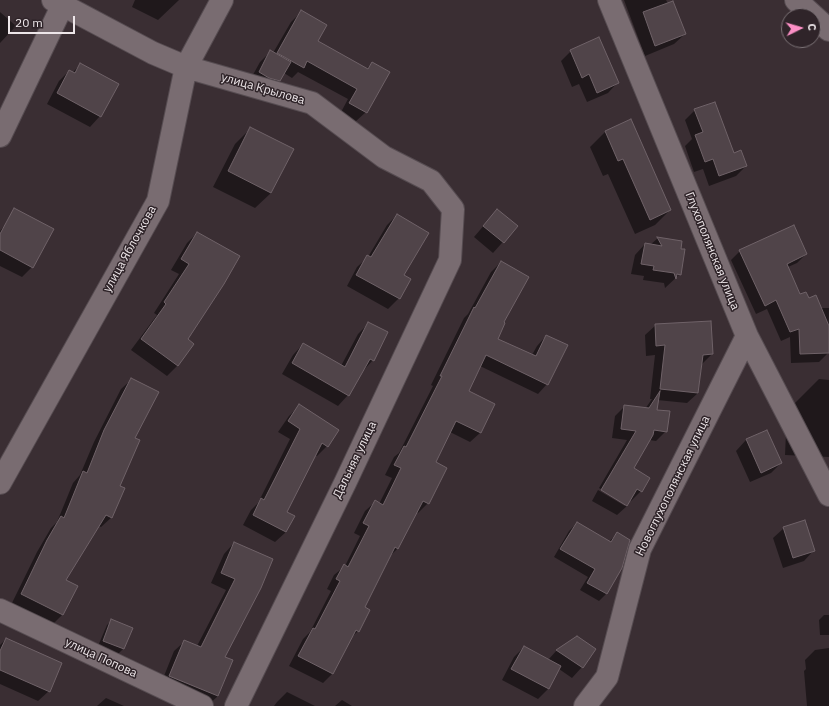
<!DOCTYPE html>
<meta charset="utf-8">
<style>
body{margin:0}
#map{position:relative;width:829px;height:706px;overflow:hidden;background:#3a2e33;font-family:"IBM Plex Sans",sans-serif}
canvas{display:block}
.north{position:absolute;left:781px;top:8px;width:40px;height:40px;box-sizing:border-box;background:#2f2429;border:1px solid #7b7276;border-radius:50%;rotate:85deg;font-size:11px;font-weight:700;line-height:16px;text-align:center;color:#ede6e9}
.north::after{content:'';display:block;margin:auto;width:14px;height:18px;background:#fb8fc5;clip-path:polygon(50% 0,100% 100%,50% 72%,0 100%)}
.scale{position:absolute;left:8px;top:16px;width:67px;height:18px;box-sizing:border-box;border:2px solid #ede6e9;border-top:0;padding-left:5px;font-size:12px;line-height:14px;white-space:nowrap;color:#ede6e9;-webkit-text-stroke:3px #2f2429;paint-order:stroke}
</style>
<div id="map">
<canvas width="829" height="706"></canvas>
<div class="north">С</div>
<div class="scale">20 m</div>
</div>
<script>
const ctx = document.querySelector('canvas').getContext('2d');
ctx.lineJoin = 'round';
function paint(path, color) { ctx.fillStyle = color; ctx.fill(path, 'evenodd'); }
const poly = rows => new Path2D(rows.map(r => 'M' + r).join(''));
function strokePath(path, color, width, dash) { ctx.strokeStyle = color; ctx.lineWidth = width; ctx.lineCap = dash ? 'butt' : 'round'; ctx.setLineDash(dash || []); ctx.stroke(path); }
function label(font, color, halo, rows, align = 'center') {
  ctx.font = font + ' "IBM Plex Sans",sans-serif'; ctx.lineWidth = 3; ctx.setLineDash([]); ctx.textBaseline = 'middle'; ctx.strokeStyle = halo; ctx.fillStyle = color; for (const [text, x, y, turn = 0] of rows) {
    ctx.save(); ctx.translate(x, y); ctx.rotate((+turn || 0) * Math.PI / 180); ctx.textAlign = isNaN(turn) ? turn : align; if (halo) ctx.strokeText(text, 0, 0); ctx.fillText(text, 0, 0); ctx.restore();
  }
}
paint(poly([
 [135,0,179,0,158,20,132,7],
 [624,0,666,0,685,34,674,44,645,56],
 [0,12,16,26,0,43],
 [301,12,317,42,366,69,373,63,366,112,355,122,340,114,348,99,298,72,292,78,284,73,279,80,269,91,249,82,260,62,271,51,273,53,291,22],
 [571,51,618,82,608,93,587,102,579,84,572,87,561,61],
 [81,64,100,116,90,127,47,104,59,81,69,71,72,73],
 [695,110,733,154,746,166,736,176,709,186,703,169,694,172,685,146,692,139,685,120],
 [251,128,293,150,271,193,255,208,213,187,235,144],
 [605,132,670,210,655,225,635,234,608,174,603,176,590,147],
 [497,210,517,226,493,253,474,237],
 [397,215,403,276,409,279,399,298,388,309,347,286,357,267,368,257,387,225],
 [5,225,32,267,22,277,0,266,0,231],
 [197,233,186,339,193,344,177,366,167,376,131,350,157,315,154,313,179,274,171,270,187,243],
 [658,238,680,274,665,288,664,283,643,280,644,276,631,274,635,255,645,244,650,245],
 [740,251,806,254,797,263,788,267,799,296,808,299,820,308,829,308,828,353,819,362,791,363,790,337,781,341,767,309,756,314,731,260],
 [501,262,503,323,496,339,532,355,537,346,546,336,547,384,538,394,480,366,468,391,494,404,480,433,470,442,450,432,434,463,428,503,418,513,416,512,398,548,389,557,363,607,358,631,350,639,333,673,323,683,289,666,303,639,310,632,331,591,327,589,334,575,345,566,360,536,354,533,365,511,375,502,379,504,392,478,385,475,394,457,399,453,433,386,431,385,464,318,468,314,491,272],
 [368,324,373,360,363,371,348,395,338,406,282,374,293,355,303,344,341,366,358,334],
 [656,325,712,354,702,364,698,393,687,403,657,400,656,410,666,431,656,441,649,440,632,468,649,478,641,491,631,501,629,500,627,506,617,515,592,501,598,490,625,506,625,504,599,488,627,440,612,438,615,416,625,406,645,409,652,399,650,399,655,355,646,356,645,335],
 [132,379,133,438,119,487,112,517,101,527,98,526,65,581,77,587,62,615,52,625,11,605,37,552,51,528,57,522,73,483,80,475,94,442,121,389],
 [819,379,829,380,829,457,785,455,787,411],
 [299,406,327,446,317,456,315,455,286,512,286,532,275,542,243,525,251,510,258,503,290,439,278,432,289,416],
 [767,431,781,463,771,473,750,482,736,451,746,440],
 [577,523,609,542,617,533,621,568,606,594,599,601,580,590,588,577,554,557,569,531],
 [784,528,814,550,804,561,783,568,773,538],
 [234,543,272,560,224,657,232,661,218,696,207,706,160,686,174,651,185,641,197,646,226,590,211,583,224,554],
 [824,615,829,615,829,635,820,635,819,620],
 [112,620,132,628,123,649,118,654,98,646,107,625],
 [6,639,49,691,38,701,0,684,0,645],
 [524,647,548,660,557,650,595,649,582,667,572,678,559,669,548,689,538,699,502,680,514,657],
 [829,648,829,706,807,706,804,671,806,669,805,660,815,650],
 [287,692,315,706,274,706,277,702],
 [106,698,124,706,97,706],
 [342,700,352,706,335,706]
]), '#0007');
const building = poly([
 [673,1,686,34,655,46,643,12,673,1],
 [301,10,327,25,318,41,368,69,372,62,390,72,367,113,349,103,357,89,307,61,304,68,277,53,301,10],
 [599,37,619,83,597,93,589,74,582,78,570,50,599,37],
 [270,50,291,62,280,81,269,78,259,72,270,50],
 [80,63,119,84,101,117,57,93,69,70,75,73,80,63],
 [715,102,734,153,741,150,747,166,719,176,713,159,705,162,695,135,703,132,694,109,715,102],
 [631,119,671,210,650,220,623,159,618,161,605,131,631,119],
 [250,127,294,149,271,193,228,171,250,127],
 [14,208,54,229,33,268,0,250,0,234,14,208],
 [497,209,518,226,504,243,483,226,497,209],
 [397,214,429,233,404,275,411,279,400,299,356,275,367,255,371,257,397,214],
 [794,225,807,254,787,264,800,294,806,292,809,298,816,295,829,326,829,353,800,354,799,329,790,332,776,300,765,306,739,250,794,225],
 [197,232,240,256,224,284,188,339,194,344,178,366,141,339,166,304,164,302,189,264,181,259,197,232],
 [657,237,682,241,681,249,685,249,681,275,677,274,676,279,674,273,653,270,654,266,641,264,645,243,662,246,657,237],
 [501,261,529,277,504,322,505,323,498,339,536,356,546,335,568,345,548,385,486,355,469,391,495,404,481,433,456,421,436,462,447,468,429,504,423,501,398,549,395,547,365,607,370,610,359,632,356,630,333,674,298,656,313,628,315,629,340,581,336,579,344,564,348,567,369,526,363,523,375,500,383,505,401,468,394,465,404,446,406,447,442,376,440,376,474,307,475,308,501,261],
 [711,321,713,354,703,355,698,393,660,389,665,345,656,346,655,324,711,321],
 [368,322,388,332,374,361,370,359,349,396,292,363,303,343,345,367,368,322],
 [131,378,159,392,135,438,140,440,120,486,125,488,112,518,106,515,66,580,78,586,63,615,21,594,47,540,61,516,64,518,83,471,87,473,104,430,131,378],
 [660,391,657,410,670,411,667,432,654,430,653,435,634,468,650,478,642,492,637,489,627,506,601,490,636,431,621,429,624,405,649,408,660,391],
 [299,404,339,430,328,447,322,443,287,512,295,516,286,532,253,515,261,498,264,500,300,429,288,421,299,404],
 [767,430,782,463,761,473,746,439,767,430],
 [805,520,815,551,793,558,783,527,805,520],
 [577,522,611,542,617,532,630,540,622,568,607,594,587,583,595,569,560,549,577,522],
 [234,542,273,559,261,588,225,657,233,660,218,696,169,676,184,640,201,647,235,579,221,573,234,542],
 [111,619,133,628,124,649,103,641,111,619],
 [577,636,596,649,583,668,556,650,577,636],
 [6,638,62,663,50,692,0,670,0,651,6,638],
 [524,646,561,666,549,689,511,669,524,646]
]);
paint(building, '#504449');
strokePath(building, '#6f6268', 1);
const minor = poly([
 [53,0,153,53,186,67,312,103,384,157,431,181,453,209,450,260,345,483,236,706],
 [609,0,747,336,829,495],
 [796,0,829,30],
 [0,136,65,0],
 [0,483,158,201,186,67,222,0],
 [0,610,202,706],
 [585,706,607,677,640,549,747,336]
]);
strokePath(minor, '#564c51', 24);
strokePath(minor, '#796c71', 22);
label('12px', '#ede6e9', '#2f2429', [
 ["улица Крылова",263,89,16],
 ["улица Яблочкова",130,249,-61],
 ["Глухополянская улица",712,251,68],
 ["Дальняя улица",355,460,-64],
 ["Новоглухополянская улица",673,486,-64],
 ["улица Попова",101,658,25]
]);
</script>
